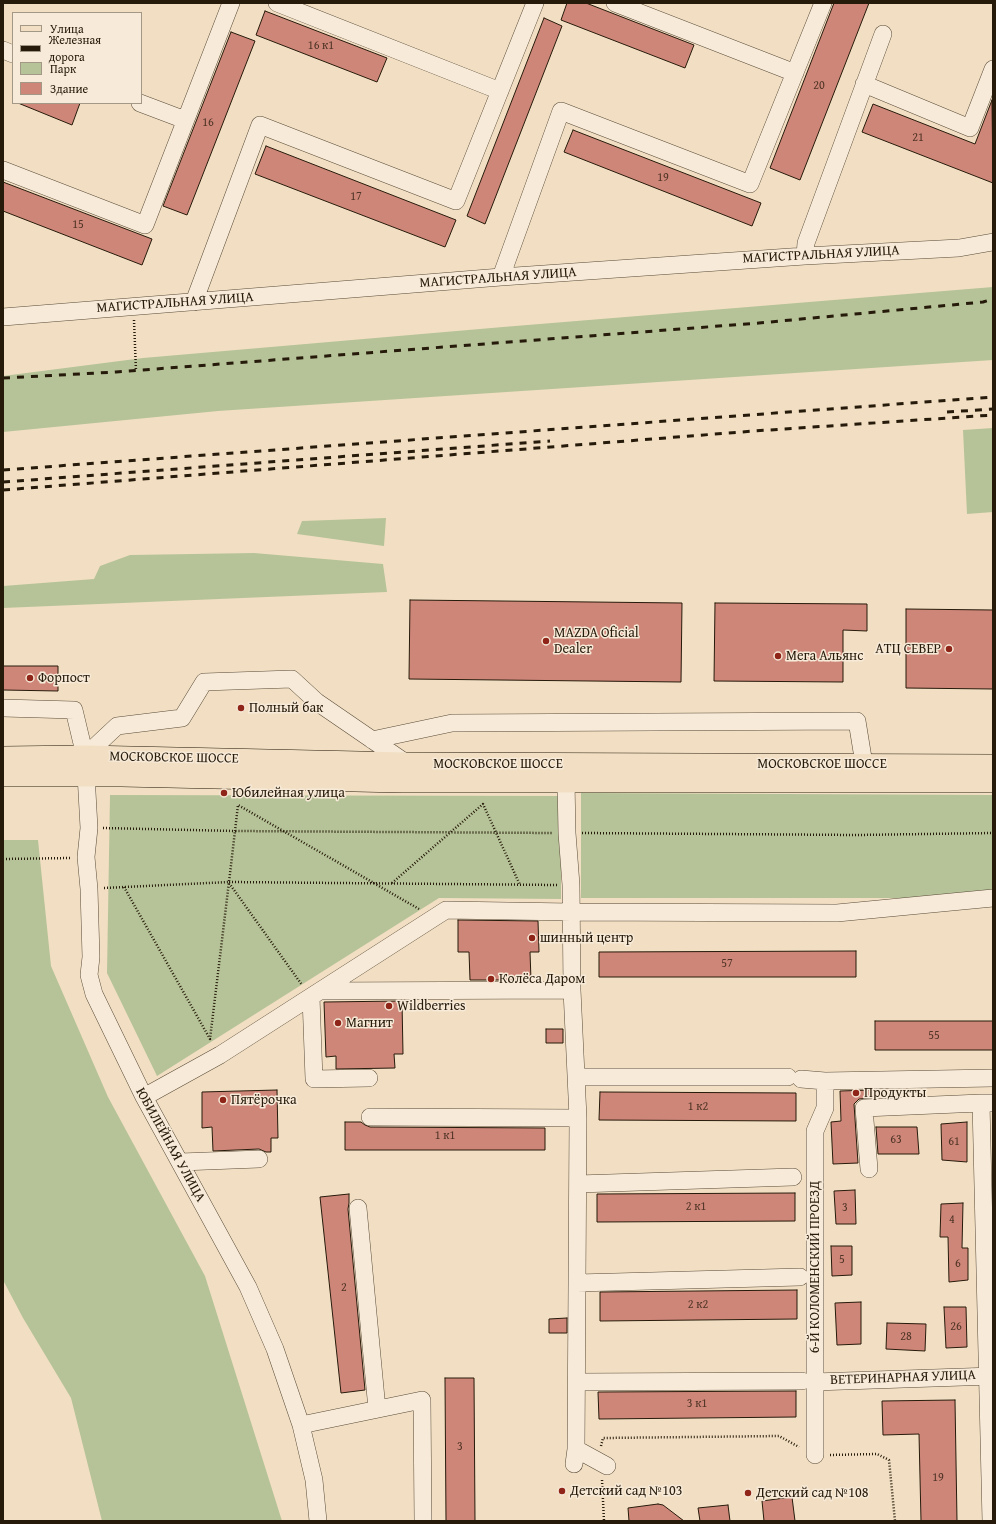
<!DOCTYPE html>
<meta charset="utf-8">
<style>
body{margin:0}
#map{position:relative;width:996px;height:1524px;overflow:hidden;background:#f2dfc3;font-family:"Gentium Book Plus",serif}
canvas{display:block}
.frame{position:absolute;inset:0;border:4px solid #261a0a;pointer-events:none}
.legend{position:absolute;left:12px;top:12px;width:130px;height:92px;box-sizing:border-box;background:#f7ead8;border:1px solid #a39786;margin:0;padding:5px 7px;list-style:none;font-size:12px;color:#261a0a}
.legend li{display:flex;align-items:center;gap:8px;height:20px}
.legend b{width:20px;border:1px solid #a39786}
</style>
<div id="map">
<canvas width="996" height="1524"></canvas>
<div class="frame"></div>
<ul class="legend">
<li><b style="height:5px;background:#f2dfc3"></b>Улица</li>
<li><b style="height:5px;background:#261a0a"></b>Железная дорога</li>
<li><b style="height:11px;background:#b6c398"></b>Парк</li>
<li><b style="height:11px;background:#ce8679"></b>Здание</li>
</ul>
</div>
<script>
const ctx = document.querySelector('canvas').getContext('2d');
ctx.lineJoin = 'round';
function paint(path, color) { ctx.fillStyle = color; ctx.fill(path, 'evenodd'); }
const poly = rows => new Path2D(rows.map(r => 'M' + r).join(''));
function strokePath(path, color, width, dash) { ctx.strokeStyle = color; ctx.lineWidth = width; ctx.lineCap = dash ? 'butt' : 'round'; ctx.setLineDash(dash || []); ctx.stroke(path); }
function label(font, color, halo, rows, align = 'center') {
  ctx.font = font + ' "Gentium Book Plus",serif'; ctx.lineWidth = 3; ctx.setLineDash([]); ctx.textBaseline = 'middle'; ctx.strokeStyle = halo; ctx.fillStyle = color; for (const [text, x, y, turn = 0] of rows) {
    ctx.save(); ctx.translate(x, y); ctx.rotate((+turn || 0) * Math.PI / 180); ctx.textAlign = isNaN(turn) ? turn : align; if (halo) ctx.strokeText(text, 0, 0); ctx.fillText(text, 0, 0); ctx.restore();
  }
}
paint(poly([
 [993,287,993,360,218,411,3,432,3,376,143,358,503,327],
 [993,428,993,512,967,514,963,430],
 [386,518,384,546,297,534,302,521],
 [254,553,383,564,387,592,3,608,3,586,94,579,100,566,130,555],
 [581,793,993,795,993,898,581,898],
 [110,795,561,796,561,899,439,898,157,1076,107,973],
 [3,840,38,840,51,966,108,1097,205,1276,282,1521,102,1521,71,1398,23,1318,3,1280]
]), '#b6c398');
const building = poly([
 [567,3,586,3,694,45,685,68,561,20,567,3],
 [834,3,869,3,800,180,770,168,834,3],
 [265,11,387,58,377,82,256,35,265,11],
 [544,18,562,26,485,224,467,216,544,18],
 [231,32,255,41,187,215,163,206,231,32],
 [992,100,993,183,862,132,873,104,975,144,992,100],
 [18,103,80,103,72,125,18,103],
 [573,130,761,203,752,226,564,152,573,130],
 [266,146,456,220,445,247,255,174,266,146],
 [3,182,152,239,142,265,3,211,3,182],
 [410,600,682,603,681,682,409,679,410,600],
 [715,603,867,604,867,631,843,630,843,682,714,681,715,603],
 [906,609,993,610,993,689,906,688,906,609],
 [3,666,58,666,58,691,3,690,3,666],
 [458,920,538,921,539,952,530,952,531,980,470,980,469,952,458,952,458,920],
 [856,951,856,977,599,977,599,952,856,951],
 [402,1001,403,1054,394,1054,395,1068,336,1069,336,1056,326,1057,324,1002,402,1001],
 [875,1021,993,1021,993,1050,875,1050,875,1021],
 [546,1029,563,1029,563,1043,546,1043,546,1029],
 [277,1090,278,1138,271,1138,271,1152,266,1152,259,1149,213,1151,212,1127,202,1128,202,1092,277,1090],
 [871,1090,872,1098,859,1099,854,1104,858,1163,833,1164,831,1122,841,1121,840,1091,871,1090],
 [600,1092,796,1093,796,1121,599,1120,600,1092],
 [345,1122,361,1122,365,1125,370,1127,545,1128,545,1150,345,1150,345,1122],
 [967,1122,967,1162,942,1160,941,1124,967,1122],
 [876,1127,917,1127,919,1154,878,1154,876,1127],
 [855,1190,856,1224,836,1224,834,1191,855,1190],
 [795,1193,795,1221,597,1222,597,1194,795,1193],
 [349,1194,349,1203,348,1209,365,1390,341,1393,320,1197,349,1194],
 [963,1203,962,1248,968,1248,968,1280,949,1282,948,1237,940,1237,941,1204,963,1203],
 [831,1246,852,1246,852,1275,832,1276,831,1246],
 [797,1290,797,1319,600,1321,600,1292,797,1290],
 [861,1302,861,1344,837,1345,835,1303,861,1302],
 [944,1307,966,1307,967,1347,946,1348,944,1307],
 [567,1318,567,1333,549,1333,549,1319,567,1318],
 [887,1323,926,1324,925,1351,886,1349,887,1323],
 [445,1378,474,1378,475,1521,446,1521,445,1378],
 [796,1391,796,1417,599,1419,598,1392,796,1391],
 [955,1400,957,1521,921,1521,919,1434,883,1435,882,1401,955,1400],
 [792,1497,795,1521,764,1521,762,1501,792,1497],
 [658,1504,663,1505,684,1521,629,1521,628,1508,658,1504],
 [728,1505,730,1521,700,1521,698,1508,728,1505]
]);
paint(building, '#ce8679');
strokePath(building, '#261a0a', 1);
const minor = poly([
 [277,3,500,91],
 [615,3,795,73],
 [3,50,13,54],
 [864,84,970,128,993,69],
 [140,103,185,120],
 [3,170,145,225,231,3],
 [805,256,806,243,883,34],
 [501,277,561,111,750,184,823,3],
 [194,302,260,125,456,201,535,3],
 [3,317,501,277,805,256,959,248,993,242],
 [3,708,74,710,85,756,89,828,86,857,89,889,91,957,89,975,94,994,144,1097,248,1287,275,1349,301,1425,314,1480,318,1521],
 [372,740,452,723,857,721,864,764],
 [85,756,117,726,182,718,204,682,292,679,317,702,406,763],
 [566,781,567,833,571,885,572,990,578,1118,576,1449,574,1464],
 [320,991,572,990],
 [311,997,314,1079,369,1078],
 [576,1077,788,1077],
 [801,1079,825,1081,993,1078],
 [144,1097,220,1055,446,910,571,912,837,913,993,898],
 [370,1117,578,1118],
 [181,1162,259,1159],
 [869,1169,864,1108,981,1103],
 [578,1184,793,1177],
 [358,1208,377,1409],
 [577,1283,800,1277],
 [577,1382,802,1381],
 [814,1382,993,1376],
 [301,1425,422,1400,423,1521],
 [576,1449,607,1466],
 [815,1455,815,1131,825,1108,825,1081],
 [991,1521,981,1103,993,1103]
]);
const major = poly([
 [3,757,85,756,406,763,993,765],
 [3,776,121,776,402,782,993,782]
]);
strokePath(minor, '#594b38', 18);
strokePath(major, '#261a0a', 22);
strokePath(poly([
 [134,320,136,371],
 [103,828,235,831,238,805,419,909],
 [582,833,857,835,993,833],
 [3,859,71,858],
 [229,882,557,885],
 [229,883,302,985],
 [392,883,483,804,520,885],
 [124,887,210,1039,229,882],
 [104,888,229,882,235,831,553,833],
 [601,1446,603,1438,779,1436,799,1447],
 [830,1455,877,1454,889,1460,895,1521],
 [602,1480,604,1521]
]), '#261a0a', 2.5, [1, 2]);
strokePath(minor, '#f7ead8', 17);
strokePath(major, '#f2dfc3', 21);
strokePath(poly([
 [3,378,116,372,759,323,983,302,993,299],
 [947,412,993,409],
 [3,470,993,397],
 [3,482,550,441],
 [3,490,754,431,993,415]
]), '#261a0a', 3, [7, 7]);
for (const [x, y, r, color] of [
 [546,641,4,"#8f2418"],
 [949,649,4,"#8f2418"],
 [778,656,4,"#8f2418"],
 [30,678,4,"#8f2418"],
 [241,708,4,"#8f2418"],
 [224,793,4,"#8f2418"],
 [532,938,4,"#8f2418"],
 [491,979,4,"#8f2418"],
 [389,1006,4,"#8f2418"],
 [338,1023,4,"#8f2418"],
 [856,1093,4,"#8f2418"],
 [223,1100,4,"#8f2418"],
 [562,1491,4,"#8f2418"],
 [748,1493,4,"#8f2418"]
]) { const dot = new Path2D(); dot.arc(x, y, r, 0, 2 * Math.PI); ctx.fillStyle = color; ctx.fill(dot); strokePath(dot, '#f7ead8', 1.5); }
label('12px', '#503526', null, [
 ["16 к1",321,46],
 ["20",819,86],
 ["16",208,123],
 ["21",918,138],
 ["19",663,178],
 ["17",356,197],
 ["15",78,225],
 ["57",727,964],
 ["55",934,1036],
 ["1 к2",698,1107],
 ["1 к1",445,1136],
 ["63",896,1140],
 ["61",954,1142],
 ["2 к1",696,1207],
 ["3",845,1208],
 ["4",952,1220],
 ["5",842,1260],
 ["6",958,1264],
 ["2",344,1288],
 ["2 к2",698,1305],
 ["26",956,1327],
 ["28",906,1337],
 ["3 к1",697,1404],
 ["3",460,1447],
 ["19",938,1478]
]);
label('14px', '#261a0a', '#f7ead8', [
 ["МАГИСТРАЛЬНАЯ УЛИЦА",821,255,-3],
 ["МАГИСТРАЛЬНАЯ УЛИЦА",498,278,-4],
 ["МАГИСТРАЛЬНАЯ УЛИЦА",175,303,-4],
 ["МОСКОВСКОЕ ШОССЕ",174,758,1],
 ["МОСКОВСКОЕ ШОССЕ",498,764],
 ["МОСКОВСКОЕ ШОССЕ",822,764],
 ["ЮБИЛЕЙНАЯ УЛИЦА",170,1145,61],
 ["6-Й КОЛОМЕНСКИЙ ПРОЕЗД",815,1267,-90],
 ["ВЕТЕРИНАРНАЯ УЛИЦА",903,1378,-2]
]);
label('14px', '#261a0a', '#f7ead8', [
 ["MAZDA Oficial",554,633],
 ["Dealer",554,649],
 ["АТЦ СЕВЕР",941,649,"right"],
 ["Мега Альянс",786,656],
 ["Форпост",38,678],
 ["Полный бак",249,708],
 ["Юбилейная улица",232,793],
 ["шинный центр",540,938],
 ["Колёса Даром",499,979],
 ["Wildberries",397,1006],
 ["Магнит",346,1023],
 ["Продукты",864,1093],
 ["Пятёрочка",231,1100],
 ["Детский сад №103",570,1491],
 ["Детский сад №108",756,1493]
], 'left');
</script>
